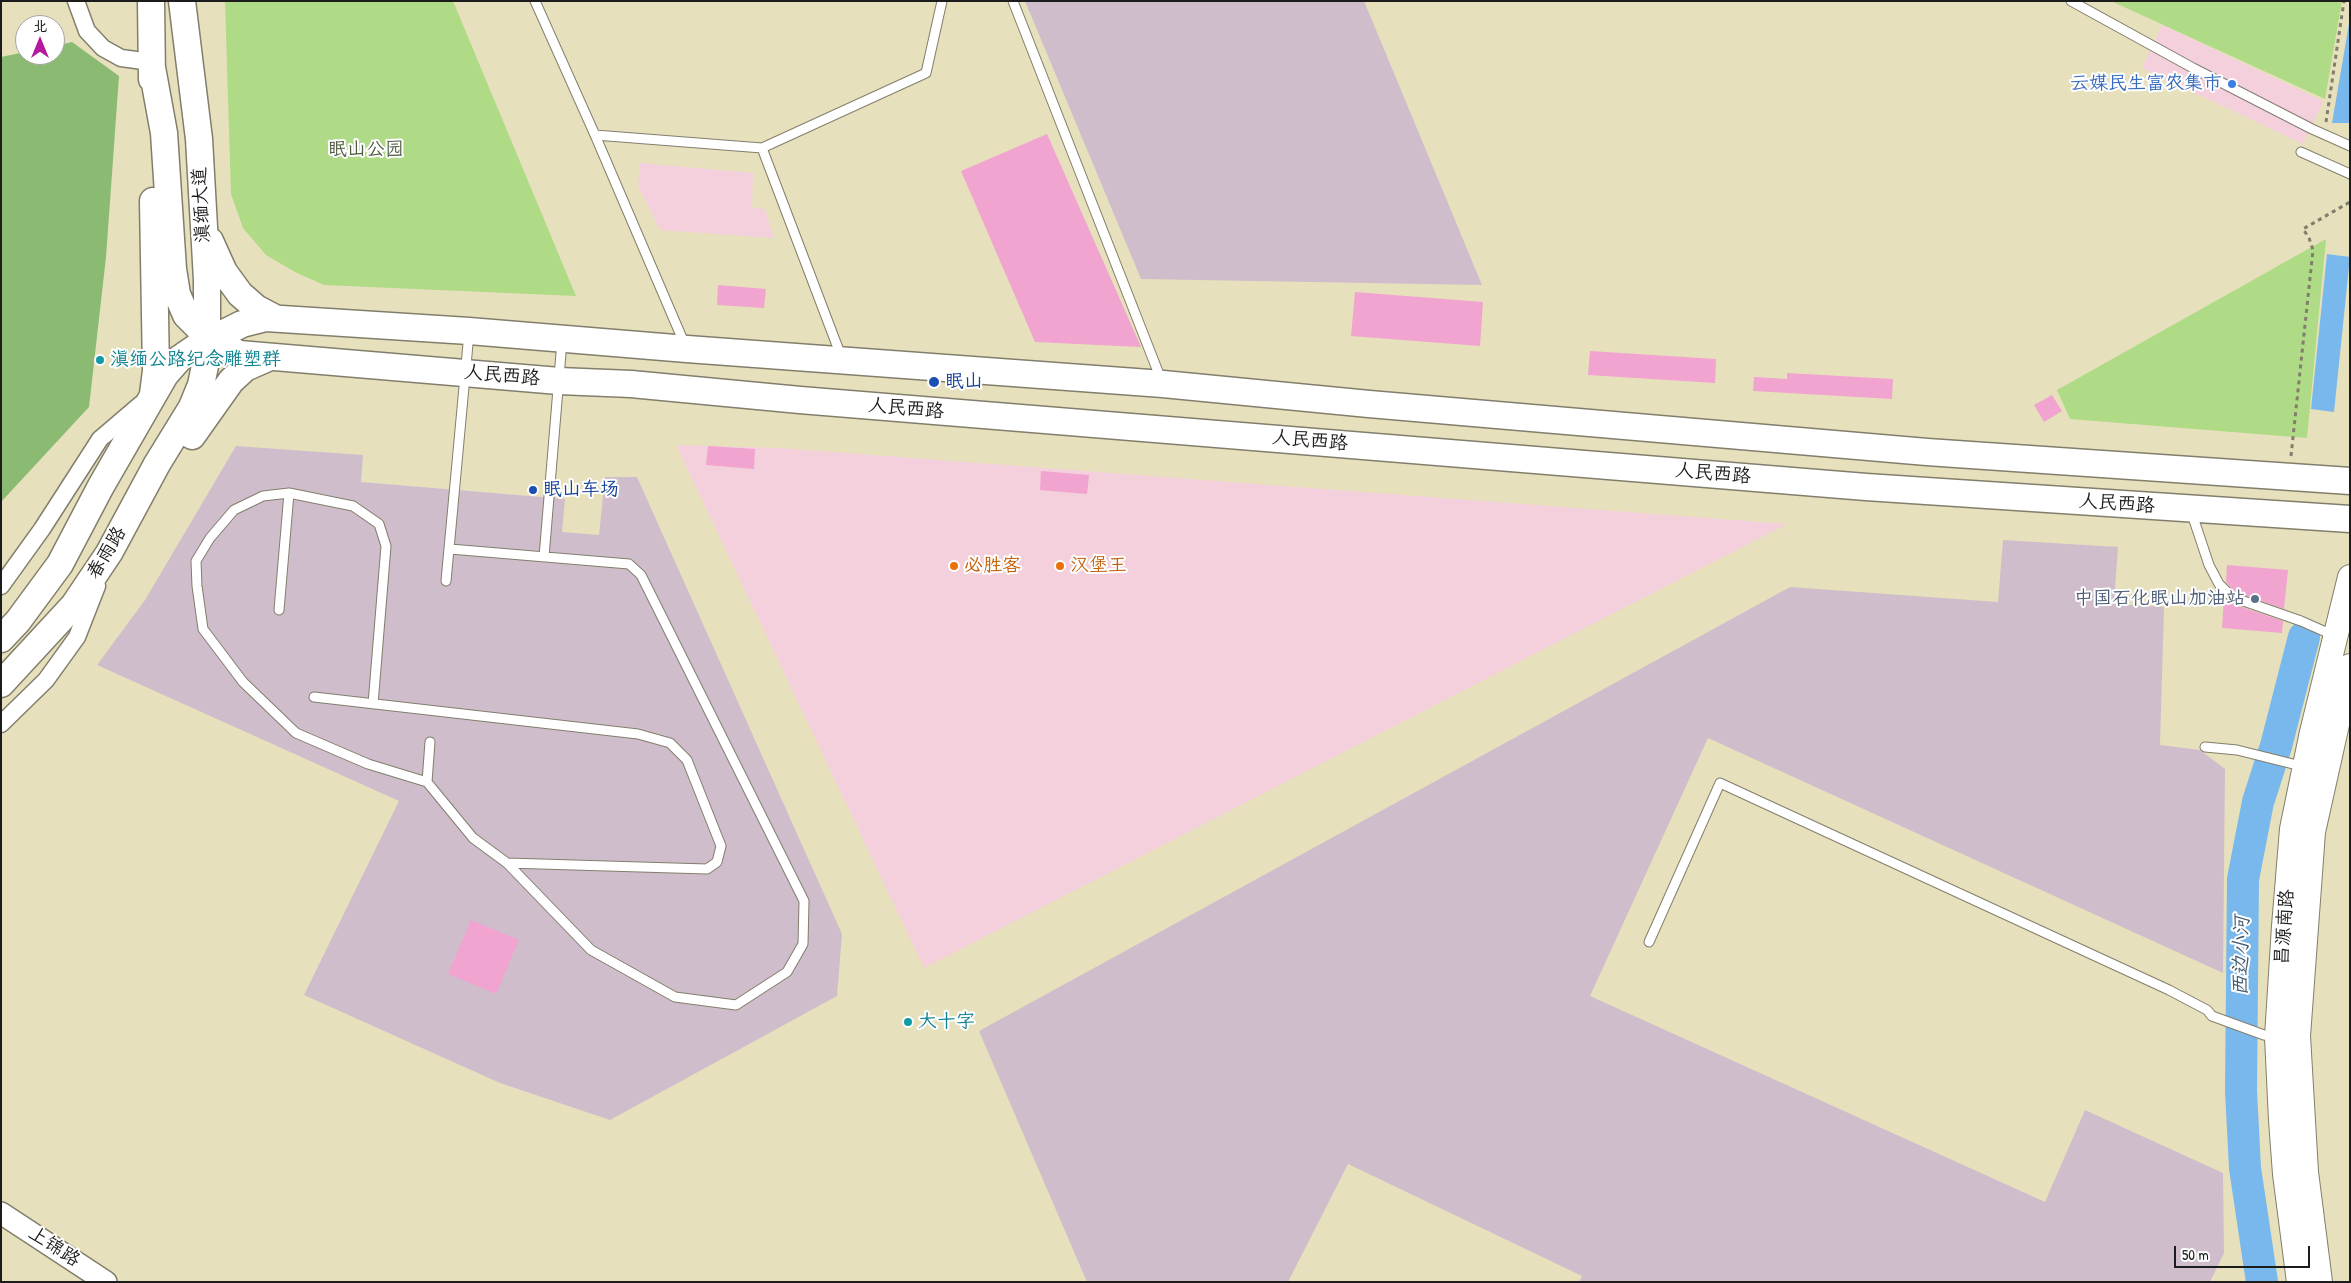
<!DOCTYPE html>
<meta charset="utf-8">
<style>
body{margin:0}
#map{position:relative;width:2351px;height:1283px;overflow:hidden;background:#e7e0bc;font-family:"Patrick Hand","LXGW WenKai TC",sans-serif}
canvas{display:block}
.frame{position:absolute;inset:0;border:2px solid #1c1c1c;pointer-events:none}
.north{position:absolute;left:15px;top:15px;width:50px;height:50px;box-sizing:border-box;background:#fff;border:1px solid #a4a4a4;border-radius:50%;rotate:0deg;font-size:14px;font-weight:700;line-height:20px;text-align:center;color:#1c1c1c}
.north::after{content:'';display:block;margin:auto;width:18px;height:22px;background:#b5179e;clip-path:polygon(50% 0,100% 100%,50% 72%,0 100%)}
.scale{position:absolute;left:2174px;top:1246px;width:136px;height:22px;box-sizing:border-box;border:2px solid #1c1c1c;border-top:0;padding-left:6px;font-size:15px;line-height:18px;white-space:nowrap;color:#1c1c1c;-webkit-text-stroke:4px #fff;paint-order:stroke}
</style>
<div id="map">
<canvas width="2351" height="1283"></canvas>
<div class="frame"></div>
<div class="north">北</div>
<div class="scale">50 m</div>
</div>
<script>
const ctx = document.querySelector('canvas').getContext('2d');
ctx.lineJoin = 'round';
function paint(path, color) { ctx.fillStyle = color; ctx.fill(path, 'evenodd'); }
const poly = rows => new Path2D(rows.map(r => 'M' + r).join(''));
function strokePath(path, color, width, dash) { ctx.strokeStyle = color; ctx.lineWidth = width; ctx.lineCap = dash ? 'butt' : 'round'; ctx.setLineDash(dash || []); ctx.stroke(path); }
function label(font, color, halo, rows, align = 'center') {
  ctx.font = font + ' "Patrick Hand","LXGW WenKai TC",sans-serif'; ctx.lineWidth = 4; ctx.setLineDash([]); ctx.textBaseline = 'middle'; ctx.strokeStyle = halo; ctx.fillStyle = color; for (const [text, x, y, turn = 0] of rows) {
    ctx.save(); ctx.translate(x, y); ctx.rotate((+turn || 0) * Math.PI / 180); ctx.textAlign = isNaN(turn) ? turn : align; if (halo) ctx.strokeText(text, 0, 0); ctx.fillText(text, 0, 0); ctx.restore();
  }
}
paint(poly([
 [2162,25,2323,101,2303,144,2142,68],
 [640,163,753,173,752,207,765,209,774,238,660,230,638,186],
 [676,445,780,448,1787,524,924,968]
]), '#f4cfdc');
paint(poly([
 [1025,1,1364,1,1482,285,1141,279],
 [236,446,363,455,361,482,565,499,562,532,599,535,605,477,637,477,842,934,837,996,610,1120,500,1083,304,995,399,801,97,665,145,600],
 [2003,540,2118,547,2114,604,2164,607,2160,745,2200,750,2225,769,2223,973,1708,738,1590,996,2045,1202,2085,1110,2223,1173,2224,1253,2210,1282,1579,1282,1582,1276,1348,1164,1288,1282,1087,1282,979,1031,1790,587,1998,602]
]), '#d0bdcc');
paint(poly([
 [225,1,453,1,576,296,324,285,295,272,266,255,243,228,231,194],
 [2111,1,2342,1,2325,99],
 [2326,239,2307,438,2070,419,2057,390]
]), '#afda86');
paint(poly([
 [72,42,119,76,106,257,89,407,1,502,1,57,25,52,25,55,55,55,55,46]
]), '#8bba73');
paint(poly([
 [2350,18,2350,123,2332,123],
 [2327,254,2350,257,2334,412,2311,409]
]), '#78b8ec');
strokePath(poly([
 [2262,1282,2245,1168,2241,1091,2243,879,2258,802,2276,746,2304,637]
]), '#78b8ec', 32);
paint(poly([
 [1047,134,1141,347,1035,342,961,171],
 [718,285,766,289,764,308,717,305],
 [1355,292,1483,302,1480,346,1351,336],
 [1590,351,1716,359,1715,383,1588,375],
 [1787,373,1893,379,1892,399,1753,391,1754,377,1787,379],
 [2052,395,2062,411,2044,422,2034,405],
 [708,446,755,449,754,469,706,465],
 [1041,471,1089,475,1087,494,1040,490],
 [2227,565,2288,570,2284,609,2235,592,2226,582],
 [2224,598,2230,603,2283,621,2282,633,2222,628],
 [471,920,519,940,496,994,448,974]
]), '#f0a4cf');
const service = poly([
 [535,1,595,135,685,345],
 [1013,1,1162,382],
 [2071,1,2193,68,2312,129,2350,146],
 [595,135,762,148,841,356],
 [762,148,926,73,942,1],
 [2301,152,2350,174],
 [2191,511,2209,565,2219,584,2232,597,2301,621,2335,636],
 [544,557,562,341],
 [446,581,469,333],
 [279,610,289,493],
 [314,697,638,734,670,743,687,760,721,846,717,862,707,869,507,863],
 [373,704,386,546,379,524,353,506,289,493,263,496,234,510,210,538,196,561,197,586,203,629,243,682,296,733,368,764,427,782,473,838,507,863,591,950,675,997,736,1005,787,972,803,944,804,901,641,575,629,564,450,549],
 [2205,747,2237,750,2305,767],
 [427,782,430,742],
 [1649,942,1720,783,2169,990,2207,1010,2212,1016,2264,1035,2277,1037]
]);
const minor = poly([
 [76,1,87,31,103,48,121,58,151,62],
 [1,586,42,529,100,439,141,404],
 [1,724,46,680,77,637,97,586]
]);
const tertiary = poly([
 [1,1213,106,1282]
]);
const secondary = poly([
 [2299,1282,2285,1174,2281,1120,2277,1037,2284,926,2292,829,2312,732,2350,577],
 [2320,1282,2306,1172,2298,1036,2313,832,2350,666]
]);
const primary = poly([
 [151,1,152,79],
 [151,62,164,133,173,269,177,294,186,315,197,326,224,346,239,354,559,381,631,384,800,400,1866,487,2350,519],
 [153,201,156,371,153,394],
 [210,241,224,272,240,294,256,308,275,318],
 [192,436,231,381,245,368,270,357],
 [1,639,18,621,60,564,101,486,165,375,179,359,198,346,242,324,266,318,469,331,687,349,1163,384,1369,404,1927,452,2350,481],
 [1,684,74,605,109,553,157,464,192,407,201,385,207,356,207,280,199,139,182,1]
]);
strokePath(service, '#827e6c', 11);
strokePath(minor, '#827e6c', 19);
strokePath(tertiary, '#827e6c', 24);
strokePath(secondary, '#827e6c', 26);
strokePath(primary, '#827e6c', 29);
strokePath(poly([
 [2326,122,2344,1],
 [2291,456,2313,250,2309,238,2303,229,2350,202]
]), '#827e6c', 3, [4, 4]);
strokePath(service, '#fff', 9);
strokePath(minor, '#fff', 16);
strokePath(tertiary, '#fff', 21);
strokePath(secondary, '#fff', 24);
strokePath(primary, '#fff', 26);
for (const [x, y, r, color] of [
 [2232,84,5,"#3f7fe0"],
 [100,360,5,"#0f9aa8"],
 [934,382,6,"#1a4fb4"],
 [533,490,5,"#1a4fb4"],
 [954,566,5,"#e8710a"],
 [1060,566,5,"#e8710a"],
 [2255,599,5,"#5c6f8a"],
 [908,1022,5,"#0f9aa8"]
]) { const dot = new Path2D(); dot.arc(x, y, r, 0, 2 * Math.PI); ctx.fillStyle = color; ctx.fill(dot); strokePath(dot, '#fff', 2); }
label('19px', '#366cbe', '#fff', [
 ["云媒民生富农集市",2222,84]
], 'right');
label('19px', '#4f5e41', '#fff', [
 ["眠山公园",366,150]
]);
label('19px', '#1c1c1c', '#fff', [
 ["滇缅大道",202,205,-93],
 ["人民西路",502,376,5],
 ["人民西路",906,409,5],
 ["人民西路",1310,441,5],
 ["人民西路",1713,474,5],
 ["人民西路",2117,504,4],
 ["春雨路",107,553,-59],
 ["昌源南路",2285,927,-86],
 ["上锦路",54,1247,33]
]);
label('19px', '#0d838f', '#fff', [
 ["滇缅公路纪念雕塑群",110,360],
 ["大十字",918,1022]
], 'left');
label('19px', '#164399', '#fff', [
 ["眠山",945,382],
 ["眠山车场",543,490]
], 'left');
label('19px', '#c56008', '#fff', [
 ["必胜客",964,566],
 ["汉堡王",1070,566]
], 'left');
label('19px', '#4e5e75', '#fff', [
 ["中国石化眠山加油站",2245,599]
], 'right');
label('italic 20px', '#415a6f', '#fff', [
 ["西边小河",2242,956,-89]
]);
</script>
